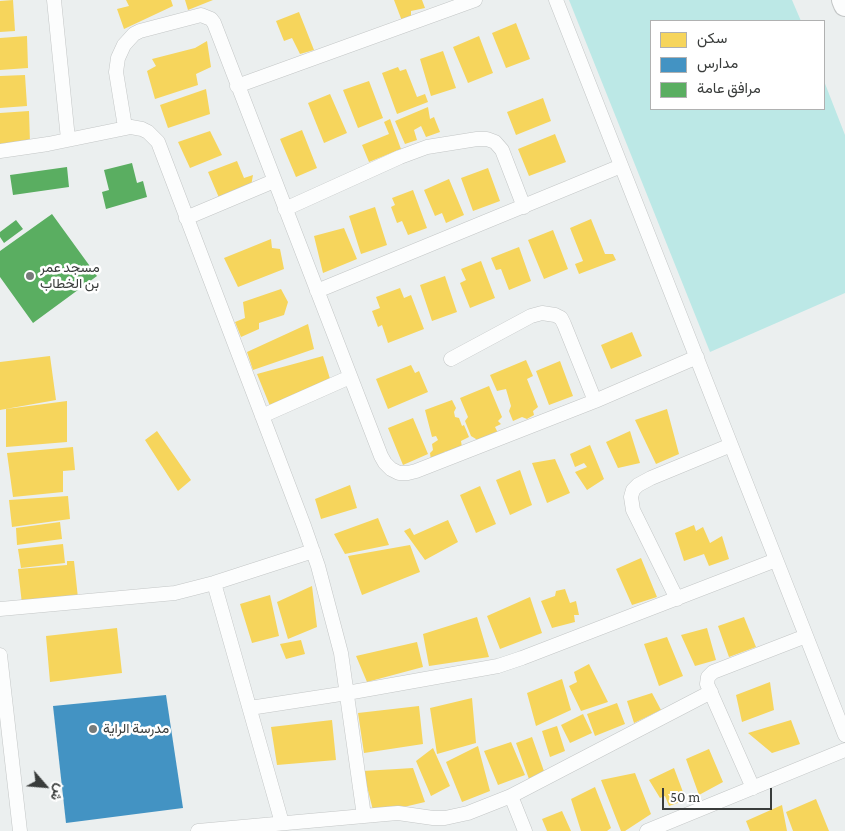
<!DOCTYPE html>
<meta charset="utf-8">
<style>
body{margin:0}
#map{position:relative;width:845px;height:831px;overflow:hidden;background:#ebefef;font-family:"Crimson Pro",Vazirmatn,serif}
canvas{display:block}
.legend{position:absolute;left:650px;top:20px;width:175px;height:90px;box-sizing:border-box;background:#fff;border:1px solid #b0b1b1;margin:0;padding:6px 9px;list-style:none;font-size:15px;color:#393c3b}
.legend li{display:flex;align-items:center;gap:10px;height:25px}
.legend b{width:25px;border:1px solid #b0b1b1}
.north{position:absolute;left:20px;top:761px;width:50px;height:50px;-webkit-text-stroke:4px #fff;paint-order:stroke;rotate:117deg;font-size:14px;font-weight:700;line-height:20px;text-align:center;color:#393c3b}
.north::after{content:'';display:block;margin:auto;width:18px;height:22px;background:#393c3b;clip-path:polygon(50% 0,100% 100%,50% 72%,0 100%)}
.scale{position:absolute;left:662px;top:788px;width:110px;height:22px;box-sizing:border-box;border:2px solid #393c3b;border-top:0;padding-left:6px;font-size:15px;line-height:18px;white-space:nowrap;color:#393c3b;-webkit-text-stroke:4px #fff;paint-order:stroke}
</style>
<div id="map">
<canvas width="845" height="831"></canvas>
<ul class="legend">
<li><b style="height:14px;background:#f6d55c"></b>سكن</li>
<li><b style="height:14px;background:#4393c3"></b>مدارس</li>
<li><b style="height:14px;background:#5aae61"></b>مرافق عامة</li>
</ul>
<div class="north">ش</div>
<div class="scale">50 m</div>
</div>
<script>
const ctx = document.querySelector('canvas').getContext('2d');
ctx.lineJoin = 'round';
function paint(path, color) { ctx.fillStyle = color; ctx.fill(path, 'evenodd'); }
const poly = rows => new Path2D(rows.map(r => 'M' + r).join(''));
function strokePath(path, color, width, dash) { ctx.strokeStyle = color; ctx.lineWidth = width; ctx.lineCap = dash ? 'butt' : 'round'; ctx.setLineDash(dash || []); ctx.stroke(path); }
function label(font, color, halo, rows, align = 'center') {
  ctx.font = font + ' "Crimson Pro",Vazirmatn,serif'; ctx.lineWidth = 5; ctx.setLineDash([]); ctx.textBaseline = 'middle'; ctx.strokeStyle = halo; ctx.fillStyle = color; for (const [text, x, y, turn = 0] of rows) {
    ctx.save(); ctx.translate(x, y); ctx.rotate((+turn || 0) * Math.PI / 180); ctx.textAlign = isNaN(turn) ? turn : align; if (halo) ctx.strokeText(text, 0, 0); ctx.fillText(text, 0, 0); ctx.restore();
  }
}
paint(poly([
 [569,0,792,0,801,21,651,21,651,109,824,109,824,81,845,135,845,293,710,352]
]), '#bce8e6');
paint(poly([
 [13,0,15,31,0,32,0,1],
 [126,0,171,0,173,6,124,29,117,9,129,6],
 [185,0,213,0,188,10],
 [394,0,422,0,425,8,411,11,411,21,402,21],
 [299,12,314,50,300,54,292,38,284,41,276,21],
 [516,23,530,59,506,68,492,33],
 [27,36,28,68,0,70,0,38],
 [479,36,493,73,468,83,453,47],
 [207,41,211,67,196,74,198,85,155,99,147,71,156,66,152,59,195,48],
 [443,51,456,88,431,96,420,59],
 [398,67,400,71,406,69,417,97,425,94,428,102,397,114,382,73],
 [25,75,27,106,0,108,0,76],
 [369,81,383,118,358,128,343,90],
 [206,89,210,114,168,128,160,105],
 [330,94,347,133,324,143,308,103],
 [543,98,551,121,516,135,507,112],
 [428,107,430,119,434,117,440,132,426,137,421,126,414,130,417,140,405,144,395,121],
 [29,111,30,143,0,145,0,113],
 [390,119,401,149,369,162,362,145,389,134,384,122],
 [302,130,317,168,296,177,280,139],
 [210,131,222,155,190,168,178,142],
 [555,134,566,162,529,176,518,149],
 [237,161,244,178,253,175,251,186,220,200,208,172],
 [488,168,500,201,473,211,461,178],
 [449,179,464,215,446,223,442,213,435,216,424,190],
 [413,190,427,228,408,235,402,221,397,223,391,207,395,205,392,198],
 [375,207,387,245,361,254,349,216],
 [591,219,605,254,613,254,616,260,579,274,575,264,583,261,570,228],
 [344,228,357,259,323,273,314,236],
 [553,230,568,269,544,279,528,240],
 [271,239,272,248,280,249,284,269,238,287,224,258],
 [519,247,531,281,509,290,501,269,496,270,491,258],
 [481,261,495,298,470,308,460,283,466,280,461,269],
 [445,276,457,312,432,321,420,285],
 [400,288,404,298,411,295,424,329,388,343,382,325,378,327,372,311,380,308,376,297],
 [281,289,288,302,284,315,259,323,259,329,241,337,235,322,245,318,243,302],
 [308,324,314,349,253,370,247,352],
 [632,332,642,356,611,369,601,345],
 [50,356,56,400,0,410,0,362],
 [323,356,331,382,270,406,257,374],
 [526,360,533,376,527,379,538,407,533,411,534,415,527,419,522,417,513,421,509,411,511,406,506,389,497,391,490,375],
 [560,361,573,396,549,405,536,371],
 [411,365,415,373,419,371,428,392,388,409,376,379],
 [489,386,502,417,498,421,501,424,495,427,499,435,481,442,471,436,465,421,468,417,460,398],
 [452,400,456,408,454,412,455,417,459,418,462,426,464,425,469,437,461,441,462,447,444,452,444,458,431,460,430,453,433,450,432,444,438,440,436,436,432,437,425,410],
 [67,401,67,442,6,447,6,409],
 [667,409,679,454,656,464,635,420],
 [413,418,428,454,403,465,388,428],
 [157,431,191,480,178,491,145,440],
 [630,431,640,463,618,468,606,442],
 [590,445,604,479,587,490,575,472,587,467,584,463,575,467,570,454],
 [73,447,75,470,63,471,63,492,13,497,7,453],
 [555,459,570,493,547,503,532,463],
 [520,470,532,505,510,515,496,480],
 [350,485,357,508,321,519,315,499],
 [480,486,496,524,476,533,460,495],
 [68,496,70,519,12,527,9,500],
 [378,518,389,545,345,554,334,534],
 [448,520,458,542,425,560,404,531,410,528,414,535],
 [60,522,62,539,17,545,16,528],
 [694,525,696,531,703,527,710,543,722,536,729,559,709,566,704,554,684,561,675,533],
 [63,544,65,563,21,568,18,549],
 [410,545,420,572,362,595,348,556],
 [641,558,657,597,632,605,616,569],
 [67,561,74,561,78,598,22,604,18,569,67,565],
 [312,586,317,627,288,639,277,602],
 [565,589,570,603,576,601,579,615,574,615,575,622,552,628,541,601,555,596,556,591],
 [270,595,279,636,252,643,240,604],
 [530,597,542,633,500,649,487,616],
 [477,617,489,657,429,666,423,634],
 [744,617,756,647,729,657,718,626],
 [117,628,122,673,50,682,46,636],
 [707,628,716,660,695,666,681,635],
 [667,637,683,676,659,686,644,644],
 [301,640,305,654,286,659,280,644],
 [417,642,423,667,367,682,356,656],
 [589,664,608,702,581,711,569,686,577,682,574,672],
 [562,679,571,710,536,726,527,693],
 [770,682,774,710,742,722,736,695],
 [652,693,661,710,634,723,627,701],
 [472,698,476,743,437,754,430,708],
 [617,703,625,724,595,736,587,714],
 [419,706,423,744,364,753,358,713],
 [583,714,592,733,570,743,561,725],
 [332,720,336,760,277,765,271,727],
 [791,720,800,744,772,753,748,733],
 [557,726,565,751,550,757,542,731],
 [532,737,545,774,529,779,516,743],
 [511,742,525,775,498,785,484,751],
 [478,746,490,791,462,802,446,762],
 [433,748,450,786,431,796,416,761],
 [709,749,723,782,699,795,686,759],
 [413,768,425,802,374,814,363,771],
 [674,768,686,800,669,806,665,796,660,798,649,780],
 [635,773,651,814,625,831,621,831,601,780],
 [595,787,611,828,607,831,581,831,571,799],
 [816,799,829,831,793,831,786,812],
 [782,805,787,831,750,831,746,821],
 [562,811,571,831,547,831,542,819]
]), '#f6d55c');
paint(poly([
 [166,695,183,808,66,823,53,706]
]), '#4393c3');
paint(poly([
 [132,163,137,183,143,181,147,197,106,209,102,192,109,190,104,170],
 [67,167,69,187,13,195,10,175],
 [52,214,97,276,33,323,0,277,0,251],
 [16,220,23,229,4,243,0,237,0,232]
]), '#5aae61');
const minor = poly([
 [54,0,68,139],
 [556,0,845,735],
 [237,86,475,0],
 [125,127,116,72,118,58,124,45,134,34,140,31,201,15,211,19,214,23,381,456,385,463,391,469,399,473,408,473,416,471,595,401,697,357],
 [0,151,48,144,131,127,142,129,148,132,158,142,304,526,318,566,341,653,364,816],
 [285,209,400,157,427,147,477,139,487,139,495,142,502,150,524,207],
 [186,218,274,181],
 [317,291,621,166],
 [451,359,531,316,542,313,555,315,561,318,564,324,595,401],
 [262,416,350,377],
 [214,583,282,823],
 [677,599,633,510,631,497,633,490,638,485,651,478,731,445],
 [0,609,175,593,214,583,313,551],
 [0,655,20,831],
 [250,708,347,693,498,666,522,658,776,560],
 [753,788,707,684,708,677,713,672,806,636],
 [511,796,525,831],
 [198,831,386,814,398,813,433,818,445,818,468,813,511,796,711,692],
 [647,831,845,750]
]);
const trunk = poly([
 [843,0,845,5]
]);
strokePath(minor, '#c3c6c6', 15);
strokePath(trunk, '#c3c6c6', 24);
strokePath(minor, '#fcfdfd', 14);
strokePath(trunk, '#fcfdfd', 22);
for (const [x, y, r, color] of [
 [30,276,5,"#777b7a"],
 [93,729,5,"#777b7a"]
]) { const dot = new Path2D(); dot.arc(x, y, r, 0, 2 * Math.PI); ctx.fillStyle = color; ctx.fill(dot); strokePath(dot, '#fff', 2); }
label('14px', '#393c3b', '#fff', [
 ["مسجد عمر",40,268],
 ["بن الخطاب",40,284],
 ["مدرسة الراية",103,729]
], 'left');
</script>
